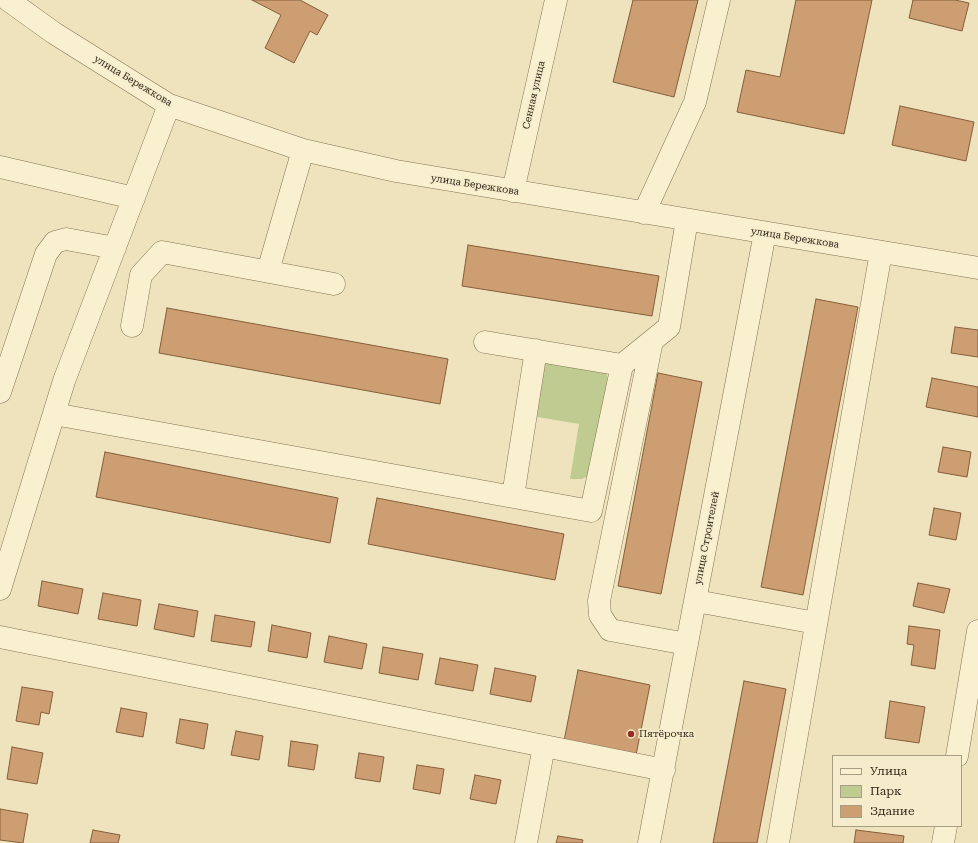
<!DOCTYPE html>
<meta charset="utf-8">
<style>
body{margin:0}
#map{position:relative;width:978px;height:843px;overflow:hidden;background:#eee3bc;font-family:"Roboto Serif",serif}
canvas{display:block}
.legend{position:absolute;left:832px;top:755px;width:130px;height:72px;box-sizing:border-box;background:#f5eccc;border:1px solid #a89e85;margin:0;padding:5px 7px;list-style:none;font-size:12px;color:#34291b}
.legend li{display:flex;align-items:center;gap:8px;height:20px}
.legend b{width:20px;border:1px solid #a89e85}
</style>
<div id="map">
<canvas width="978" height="843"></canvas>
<ul class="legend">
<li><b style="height:5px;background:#f9f0cf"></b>Улица</li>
<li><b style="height:11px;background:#c0cb91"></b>Парк</li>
<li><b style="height:11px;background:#cd9e71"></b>Здание</li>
</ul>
</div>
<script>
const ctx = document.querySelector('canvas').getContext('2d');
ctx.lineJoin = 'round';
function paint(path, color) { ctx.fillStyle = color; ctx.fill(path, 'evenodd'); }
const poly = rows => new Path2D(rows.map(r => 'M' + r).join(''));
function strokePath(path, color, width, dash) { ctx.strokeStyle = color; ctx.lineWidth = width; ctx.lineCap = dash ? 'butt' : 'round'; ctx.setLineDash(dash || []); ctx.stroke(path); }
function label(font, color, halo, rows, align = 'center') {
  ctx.font = font + ' "Roboto Serif",serif'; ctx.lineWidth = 3; ctx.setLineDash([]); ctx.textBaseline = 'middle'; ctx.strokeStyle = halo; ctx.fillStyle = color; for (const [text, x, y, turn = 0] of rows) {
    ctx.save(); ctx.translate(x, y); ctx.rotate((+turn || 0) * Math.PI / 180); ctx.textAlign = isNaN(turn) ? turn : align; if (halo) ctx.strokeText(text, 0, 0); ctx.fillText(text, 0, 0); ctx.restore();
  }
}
paint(poly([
 [545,359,604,369,607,374,607,382,590,468,588,476,582,479,570,479,579,424,532,416]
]), '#c0cb91');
const building = poly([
 [252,0,300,0,328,15,317,35,310,31,294,63,265,48,281,15,252,0],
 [633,0,698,0,674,97,613,82,633,0],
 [796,0,872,0,844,134,737,112,746,70,780,77,796,0],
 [913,0,955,0,969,3,962,31,909,18,913,0],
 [900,106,974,122,966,161,892,145,900,106],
 [468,245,659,276,652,316,462,286,468,245],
 [816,299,858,307,803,595,761,587,816,299],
 [167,308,448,359,440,404,159,353,167,308],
 [955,327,978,330,978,357,951,353,955,327],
 [658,373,702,382,661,594,618,586,658,373],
 [932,378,978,387,978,417,926,407,932,378],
 [943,447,971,452,967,477,938,472,943,447],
 [105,452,338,498,330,543,96,497,105,452],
 [377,498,564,534,555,580,368,544,377,498],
 [934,508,961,513,956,540,929,535,934,508],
 [42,581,83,589,78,614,38,606,42,581],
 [918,583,950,589,944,613,913,606,918,583],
 [103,593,141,600,137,626,98,619,103,593],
 [159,604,198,611,194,637,154,629,159,604],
 [215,615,255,622,251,647,211,641,215,615],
 [272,625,311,633,307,658,268,651,272,625],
 [909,626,940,630,935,669,911,665,914,645,907,644,909,626],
 [329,636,367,644,362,669,324,662,329,636],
 [383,647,423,654,418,680,379,673,383,647],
 [440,658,478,665,473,691,435,684,440,658],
 [495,668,536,676,531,702,490,694,495,668],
 [578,670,650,685,636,755,564,741,578,670],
 [744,681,786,689,757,843,713,843,744,681],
 [22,687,53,692,49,714,41,712,39,725,16,721,22,687],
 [890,701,925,707,919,743,885,738,890,701],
 [121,708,147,713,143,737,116,732,121,708],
 [180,719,208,724,204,749,176,743,180,719],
 [236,731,263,736,259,760,231,755,236,731],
 [291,741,318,745,314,770,288,766,291,741],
 [12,747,43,753,37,784,7,779,12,747],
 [359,753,384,757,380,782,355,778,359,753],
 [417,765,444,769,440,794,413,789,417,765],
 [475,775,501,780,496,804,470,799,475,775],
 [0,809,28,814,23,843,0,840,0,809],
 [93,830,120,835,118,843,90,843,93,830],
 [856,830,904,836,903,843,854,843,856,830],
 [558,836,583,840,582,843,556,843,558,836]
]);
paint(building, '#cd9e71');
strokePath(building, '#855e3b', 1);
const minor = poly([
 [8,0,54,33,169,105,303,150,396,171,978,268],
 [0,167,134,198],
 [513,191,556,0],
 [644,213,695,102,719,0],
 [268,271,303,150],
 [132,326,141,275,162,252,334,284],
 [652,341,599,601,600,615,610,630,687,644],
 [485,342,622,365],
 [0,392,46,254,55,242,66,239,115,248],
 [54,414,591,511,622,365,669,327,687,220],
 [513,496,536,350],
 [0,589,64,381,169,105],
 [696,601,816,623],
 [0,637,664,770],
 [957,756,978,631],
 [526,843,544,746],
 [649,843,765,233],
 [778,843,881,252],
 [943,843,946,826]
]);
strokePath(minor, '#857356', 23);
strokePath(minor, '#f9f0cf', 22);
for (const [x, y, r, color] of [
 [631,734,4,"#952d25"]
]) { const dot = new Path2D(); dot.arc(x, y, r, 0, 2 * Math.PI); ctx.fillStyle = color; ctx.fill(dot); strokePath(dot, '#f5eccc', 1.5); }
label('10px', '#34291b', '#f5eccc', [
 ["улица Бережкова",133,81,31],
 ["Сенная улица",534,95,-77],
 ["улица Бережкова",475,185,9],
 ["улица Бережкова",795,238,9],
 ["улица Строителей",707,538,-79]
]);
label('10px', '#34291b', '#f5eccc', [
 ["Пятёрочка",639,734]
], 'left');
</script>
